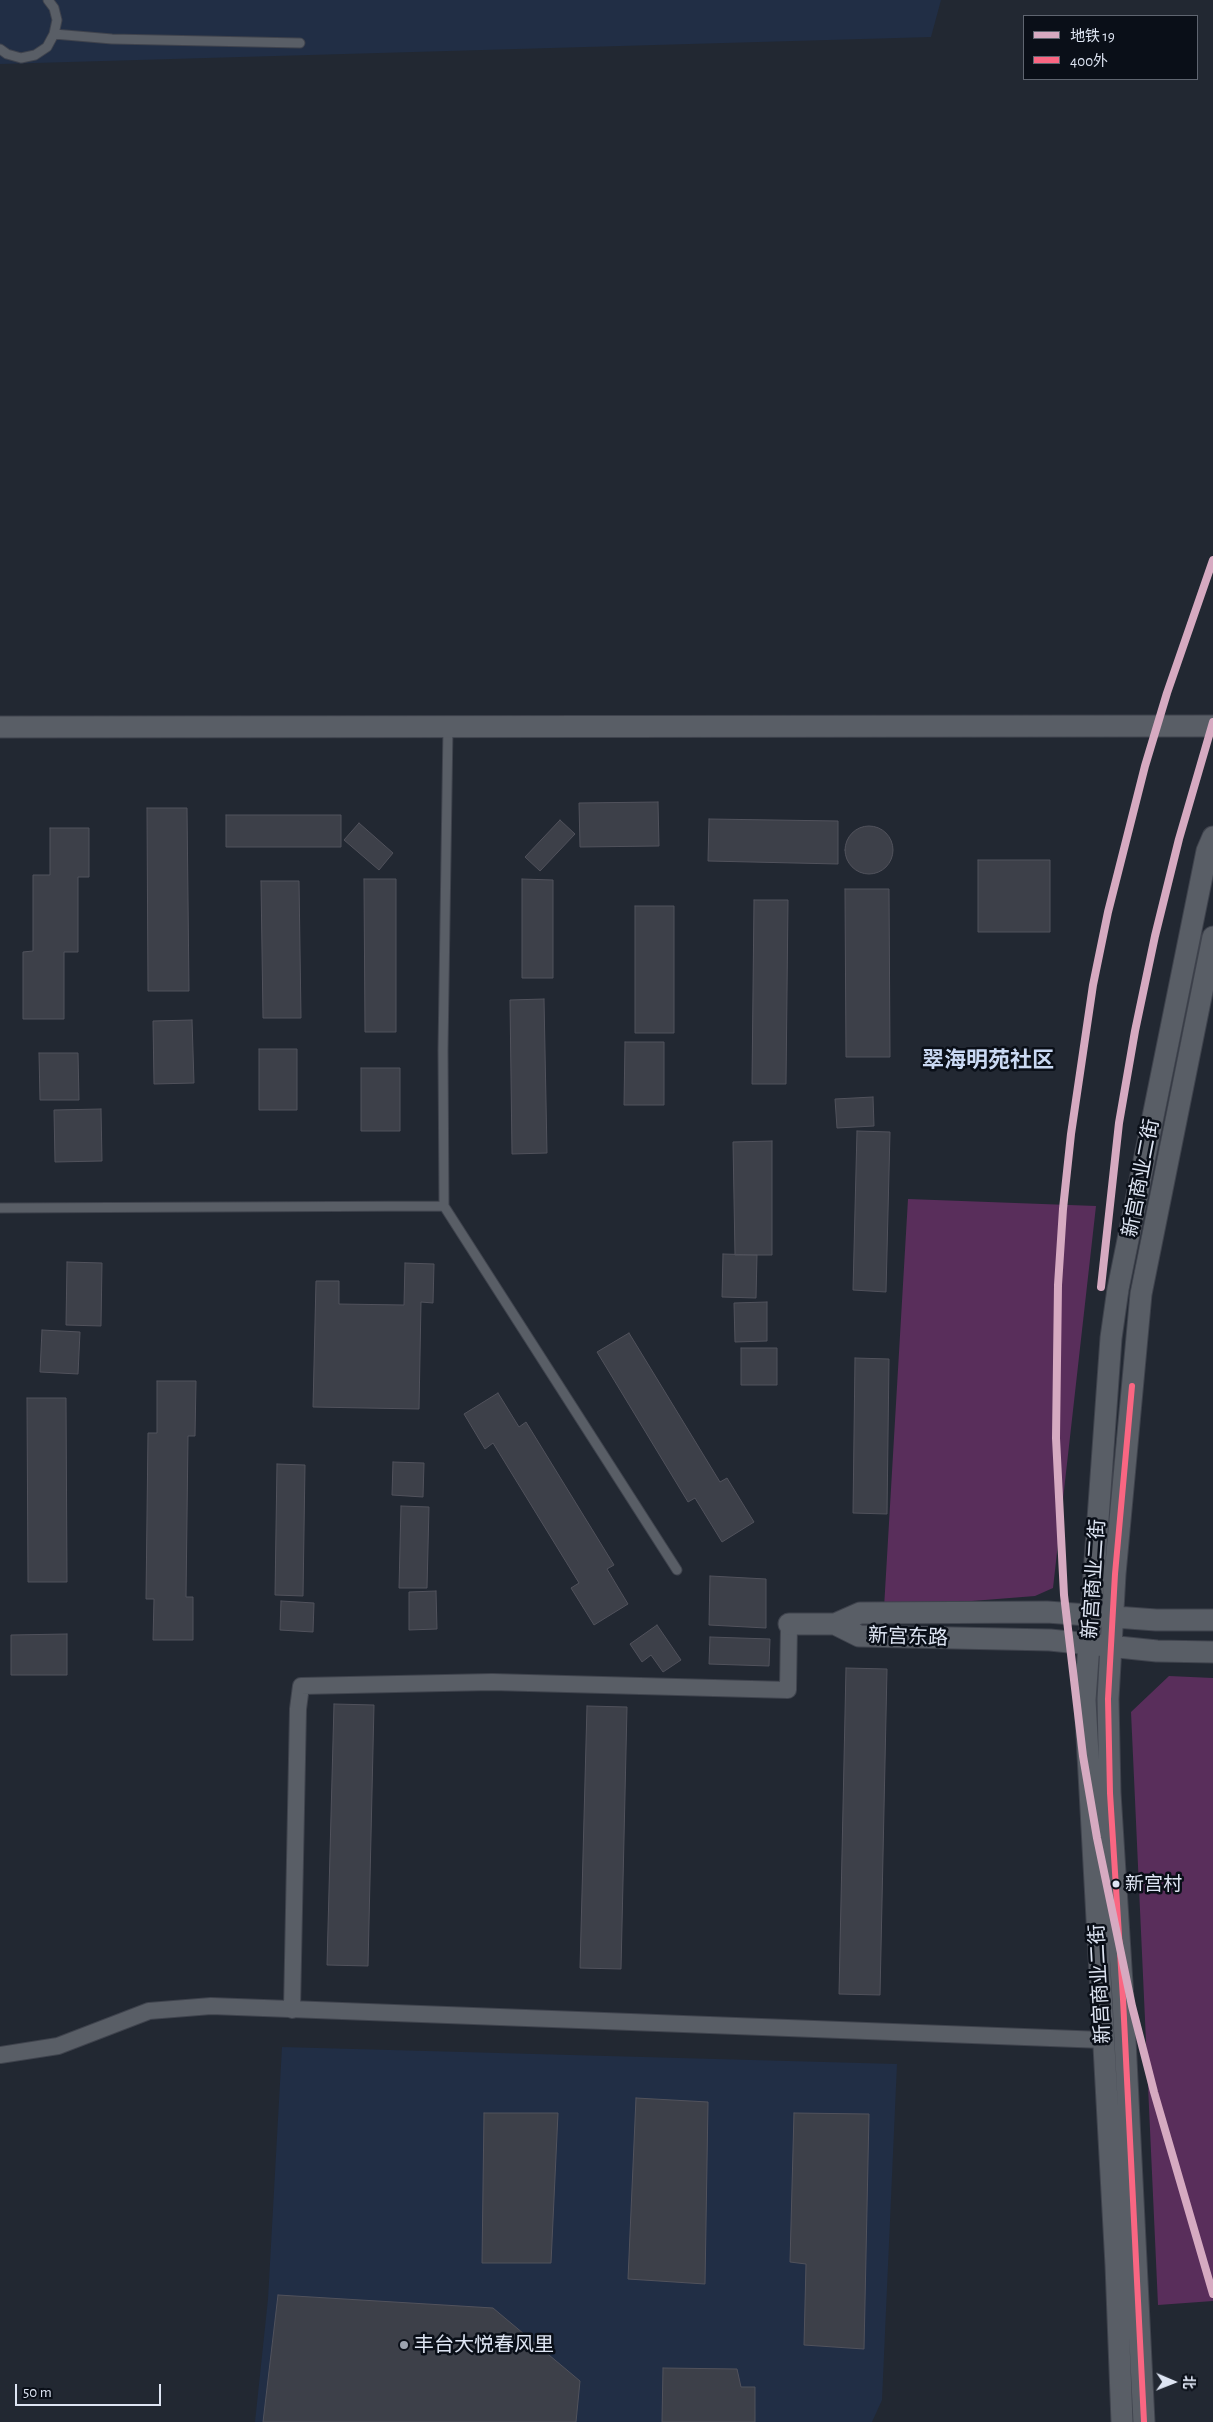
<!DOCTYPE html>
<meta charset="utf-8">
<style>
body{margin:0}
#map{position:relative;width:1213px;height:2422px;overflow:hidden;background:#222832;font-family:"Alegreya Sans","Noto Sans SC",sans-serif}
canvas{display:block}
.legend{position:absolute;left:1023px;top:15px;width:175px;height:65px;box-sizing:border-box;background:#0a0f18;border:1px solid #5f6570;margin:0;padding:6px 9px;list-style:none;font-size:15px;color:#dee5f3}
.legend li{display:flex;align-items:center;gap:10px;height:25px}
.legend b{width:25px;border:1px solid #5f6570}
.north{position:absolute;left:1148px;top:2357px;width:50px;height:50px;-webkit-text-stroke:4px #0a0f18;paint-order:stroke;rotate:91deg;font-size:14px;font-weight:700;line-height:20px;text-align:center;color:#dee5f3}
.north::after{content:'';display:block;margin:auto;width:18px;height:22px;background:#dee5f3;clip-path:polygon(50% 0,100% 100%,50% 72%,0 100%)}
.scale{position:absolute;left:15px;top:2384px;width:146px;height:22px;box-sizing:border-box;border:2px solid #dee5f3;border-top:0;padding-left:6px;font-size:15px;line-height:18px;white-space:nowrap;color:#dee5f3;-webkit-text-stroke:4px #0a0f18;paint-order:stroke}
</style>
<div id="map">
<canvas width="1213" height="2422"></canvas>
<ul class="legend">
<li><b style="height:6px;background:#d6aac1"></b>地铁 19</li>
<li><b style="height:6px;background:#fa6682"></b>400外</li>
</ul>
<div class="north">北</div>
<div class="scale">50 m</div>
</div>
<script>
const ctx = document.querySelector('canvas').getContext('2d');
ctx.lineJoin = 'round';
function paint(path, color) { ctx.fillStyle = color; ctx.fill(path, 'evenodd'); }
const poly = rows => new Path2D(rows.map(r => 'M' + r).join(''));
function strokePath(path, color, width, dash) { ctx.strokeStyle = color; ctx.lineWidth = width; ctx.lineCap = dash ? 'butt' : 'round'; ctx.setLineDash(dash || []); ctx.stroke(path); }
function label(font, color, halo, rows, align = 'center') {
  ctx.font = font + ' "Alegreya Sans","Noto Sans SC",sans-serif'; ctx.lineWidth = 5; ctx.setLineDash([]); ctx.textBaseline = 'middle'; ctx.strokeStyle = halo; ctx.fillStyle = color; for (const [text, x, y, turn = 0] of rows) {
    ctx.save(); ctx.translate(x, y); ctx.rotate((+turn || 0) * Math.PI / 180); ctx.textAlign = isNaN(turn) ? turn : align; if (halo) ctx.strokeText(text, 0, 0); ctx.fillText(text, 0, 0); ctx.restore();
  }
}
paint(poly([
 [0,0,941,0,931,37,0,64],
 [282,2047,897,2064,882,2400,872,2422,255,2422,268,2299]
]), '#212e45');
paint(poly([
 [908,1199,1096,1206,1053,1588,1035,1596,884,1608],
 [1169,1676,1213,1678,1213,2301,1158,2305,1131,1712]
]), '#592e5b');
const building = poly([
 [658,802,659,846,580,847,579,803,658,802],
 [147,808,187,808,189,991,148,991,147,808],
 [226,815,341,815,341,847,226,847,226,815],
 [709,819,838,821,838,864,708,861,709,819],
 [560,820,575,834,540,871,525,857,560,820],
 [359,823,393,853,379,870,344,840,359,823],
 '845 850a24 24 0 1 1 48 0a24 24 0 1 1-48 0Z',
 [50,828,89,828,89,877,78,877,78,952,64,952,64,1019,23,1019,23,952,33,951,33,875,50,875,50,828],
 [978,860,1050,860,1050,932,978,932,978,860],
 [364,879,396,879,396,1032,365,1032,364,879],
 [522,879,553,880,553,978,522,978,522,879],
 [261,881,299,881,301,1018,263,1018,261,881],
 [845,889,889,889,890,1057,846,1057,845,889],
 [754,900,788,900,786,1084,752,1084,754,900],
 [635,906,674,906,674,1033,635,1033,635,906],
 [544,999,547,1153,512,1154,510,1000,544,999],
 [192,1020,194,1083,154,1084,153,1021,192,1020],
 [625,1042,664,1042,664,1105,624,1105,625,1042],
 [259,1049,297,1049,297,1110,259,1110,259,1049],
 [39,1053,78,1053,79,1100,40,1100,39,1053],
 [361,1068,400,1068,400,1131,361,1131,361,1068],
 [873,1097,874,1126,837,1128,835,1099,873,1097],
 [101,1109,102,1161,55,1162,54,1110,101,1109],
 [857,1131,890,1132,886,1292,853,1290,857,1131],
 [772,1141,772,1255,735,1255,733,1142,772,1141],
 [723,1254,757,1255,756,1298,722,1297,723,1254],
 [67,1262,102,1263,101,1326,66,1325,67,1262],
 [405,1263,434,1264,433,1303,421,1302,419,1409,313,1407,316,1281,339,1281,339,1304,404,1305,405,1263],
 [767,1302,767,1341,735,1342,734,1303,767,1302],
 [42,1330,80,1332,78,1374,40,1372,42,1330],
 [629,1333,720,1482,727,1478,754,1522,722,1542,695,1498,688,1502,597,1352,629,1333],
 [741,1348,777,1348,777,1385,741,1385,741,1348],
 [855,1358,889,1359,887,1514,853,1513,855,1358],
 [157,1381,196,1381,195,1436,188,1436,186,1597,193,1597,193,1640,153,1640,154,1599,146,1599,148,1433,157,1433,157,1381],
 [498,1393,519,1427,526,1422,614,1565,607,1569,628,1604,594,1625,571,1588,579,1583,493,1443,485,1449,464,1414,498,1393],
 [27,1398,66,1398,67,1582,28,1582,27,1398],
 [393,1462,424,1463,423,1497,392,1495,393,1462],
 [277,1464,305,1465,303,1596,275,1595,277,1464],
 [401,1506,429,1507,427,1588,399,1588,401,1506],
 [710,1576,766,1579,766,1628,709,1625,710,1576],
 [436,1591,437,1629,409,1630,409,1592,436,1591],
 [281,1601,314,1603,313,1632,280,1630,281,1601],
 [657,1625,681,1660,663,1672,651,1655,642,1662,630,1644,657,1625],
 [67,1634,67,1675,11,1675,11,1635,67,1634],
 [710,1637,770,1639,769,1666,709,1664,710,1637],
 [846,1668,887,1669,880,1995,839,1994,846,1668],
 [334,1704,374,1705,368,1966,327,1965,334,1704],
 [587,1706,627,1707,621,1969,580,1968,587,1706],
 [636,2098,708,2102,705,2284,628,2279,636,2098],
 [484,2113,558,2113,551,2263,482,2263,484,2113],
 [794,2113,869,2114,864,2349,804,2345,806,2264,790,2262,794,2113],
 [278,2295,493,2308,580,2381,576,2422,263,2422,278,2295],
 [663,2368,737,2369,741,2387,755,2387,755,2422,662,2422,663,2368]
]);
paint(building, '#3d4049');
strokePath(building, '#51525c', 1);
const service = poly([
 [54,34,112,39,300,43],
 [0,49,7,54,21,58,35,55,47,47,54,34,57,20,54,8,48,0],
 [444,1206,443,1050,448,727],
 [0,1208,444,1206,677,1570]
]);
const minor = poly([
 [292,2010,298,1709,301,1686,492,1682,788,1690,789,1624],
 [0,2055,58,2046,149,2011,211,2006,1103,2040]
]);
const tertiary = poly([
 [0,727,1213,726],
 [789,1624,835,1624,860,1613,1047,1612,1156,1620,1213,1620],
 [835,1624,859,1636,1050,1640,1157,1651,1213,1652],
 [1122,2422,1116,2265,1085,1700,1111,1338,1118,1289,1207,851,1213,837],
 [1144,2422,1123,1999,1110,1793,1108,1699,1115,1574,1141,1294,1213,937]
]);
strokePath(service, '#3f434d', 11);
strokePath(minor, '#3f434d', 18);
strokePath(tertiary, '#3f434d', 23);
strokePath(service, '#595e66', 9);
strokePath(minor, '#595e66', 16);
strokePath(tertiary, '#595e66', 21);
strokePath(poly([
 [1132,1386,1115,1574,1108,1699,1110,1793,1123,1999,1144,2422]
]), '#fa6682', 6);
strokePath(poly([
 [1213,560,1167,693,1145,766,1108,912,1093,985,1071,1134,1063,1209,1058,1285,1056,1438,1064,1595,1083,1756,1097,1838,1132,2006,1154,2092,1213,2294],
 [1101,1287,1119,1123,1135,1031,1155,936,1179,839,1213,722]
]), '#d6aac1', 8);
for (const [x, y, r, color] of [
 [1116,1884,4.5,"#dee5f3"],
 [404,2345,5,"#9ca3af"]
]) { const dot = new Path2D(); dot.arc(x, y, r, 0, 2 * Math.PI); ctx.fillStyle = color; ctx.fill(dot); strokePath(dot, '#0a0f18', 2); }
label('19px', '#dee5f3', '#0a0f18', [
 ["新宫村",1125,1884]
], 'left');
label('20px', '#dee5f3', '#0a0f18', [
 ["新宫商业二街",1141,1178,-79],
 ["新宫商业二街",1094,1579,-86],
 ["新宫东路",908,1637,2],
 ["新宫商业二街",1100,1984,-93]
]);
label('20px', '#dee5f3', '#0a0f18', [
 ["丰台大悦春风里",414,2345]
], 'left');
label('bold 22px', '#cad9f3', '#0a0f18', [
 ["翠海明苑社区",988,1060]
]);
</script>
